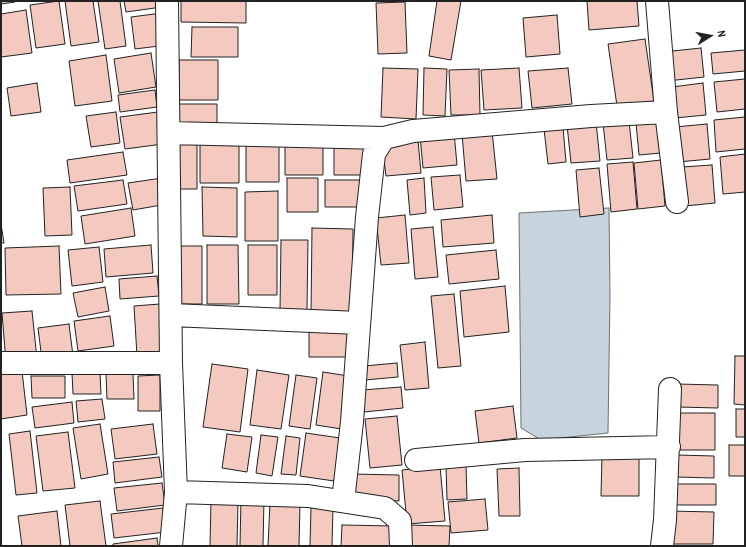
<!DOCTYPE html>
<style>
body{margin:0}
#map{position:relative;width:746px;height:547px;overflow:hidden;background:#fff;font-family:"Archivo Narrow",sans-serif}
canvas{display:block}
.frame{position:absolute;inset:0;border:2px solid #222;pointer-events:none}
.north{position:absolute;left:690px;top:16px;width:40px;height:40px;-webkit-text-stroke:3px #fff;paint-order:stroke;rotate:79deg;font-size:11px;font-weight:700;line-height:16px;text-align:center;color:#222}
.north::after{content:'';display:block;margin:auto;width:14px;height:18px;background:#222;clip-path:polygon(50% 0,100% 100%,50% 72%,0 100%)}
</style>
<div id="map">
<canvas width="746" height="547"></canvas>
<div class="frame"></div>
<div class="north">N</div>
</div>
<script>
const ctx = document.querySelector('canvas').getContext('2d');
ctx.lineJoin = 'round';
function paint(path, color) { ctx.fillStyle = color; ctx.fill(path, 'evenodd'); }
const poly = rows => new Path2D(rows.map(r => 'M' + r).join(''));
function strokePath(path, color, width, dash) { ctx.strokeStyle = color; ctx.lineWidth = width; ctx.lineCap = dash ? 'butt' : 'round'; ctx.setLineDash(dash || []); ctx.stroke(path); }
const water = poly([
 [609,208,610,296,608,433,541,440,521,428,519,213,609,208]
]);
paint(water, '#c7d3dd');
strokePath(water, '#6f6f6f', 1);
const building = poly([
 [1,1,14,1,15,2,1,4,1,1],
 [59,1,65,44,36,48,30,5,59,1],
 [65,1,93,1,99,42,71,46,65,1],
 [98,1,120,1,126,46,105,49,98,1],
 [124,1,162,1,162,7,126,12,124,1],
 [181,1,246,1,246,23,181,22,181,1],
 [437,1,461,1,451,60,429,56,437,1],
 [587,1,637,1,639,26,589,30,587,1],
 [405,2,407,53,378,54,376,3,405,2],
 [26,10,32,53,1,57,1,14,26,10],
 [162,13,167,45,135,49,131,17,162,13],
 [557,15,560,54,526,57,523,18,557,15],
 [192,27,238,27,238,57,191,57,192,27],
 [645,39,654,101,617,106,608,44,645,39],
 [701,48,704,77,667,81,663,52,701,48],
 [745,50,745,71,713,74,711,53,745,50],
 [151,53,156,87,119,93,114,59,151,53],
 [106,55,112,101,75,106,69,61,106,55],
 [179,60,218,60,218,100,179,100,179,60],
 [383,68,418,69,416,119,381,117,383,68],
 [424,68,447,69,445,116,423,115,424,68],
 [519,68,522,108,484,110,481,70,519,68],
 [568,68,572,104,532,108,528,71,568,68],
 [479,69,480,115,451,115,449,70,479,69],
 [745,79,745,109,717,112,714,82,745,79],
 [37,83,41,112,11,116,7,88,37,83],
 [703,83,706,115,675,118,672,87,703,83],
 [155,90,157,107,120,112,118,95,155,90],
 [174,104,217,104,217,129,174,129,174,104],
 [116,112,120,143,91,147,86,116,116,112],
 [158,112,163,144,125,149,120,117,158,112],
 [745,117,745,149,716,152,714,120,745,117],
 [629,121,633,158,607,160,603,123,629,121],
 [658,121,661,153,639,155,636,123,658,121],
 [596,122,600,161,571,163,567,125,596,122],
 [707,124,710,159,678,162,675,127,707,124],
 [563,127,566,162,548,164,544,129,563,127],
 [492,131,497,179,466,181,462,134,492,131],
 [454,132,457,165,423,168,420,135,454,132],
 [200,140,239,140,239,183,200,183,200,140],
 [418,140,421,173,386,176,382,144,418,140],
 [175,144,197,144,197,189,175,189,175,144],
 [246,144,279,144,279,182,246,182,246,144],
 [334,145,367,145,367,175,334,175,334,145],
 [285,146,323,146,323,175,285,175,285,146],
 [123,152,127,175,70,183,67,160,123,152],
 [745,154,745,192,723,194,720,157,745,154],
 [661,160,665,206,638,209,634,163,661,160],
 [633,162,637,209,611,212,607,164,633,162],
 [712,165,715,203,685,206,682,167,712,165],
 [599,168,604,214,580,217,576,170,599,168],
 [460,175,463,207,434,210,431,177,460,175],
 [162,178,167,204,133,210,128,183,162,178],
 [287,178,318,178,318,212,287,212,287,178],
 [424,178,426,213,410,215,407,180,424,178],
 [123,180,127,204,78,211,74,186,123,180],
 [325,180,365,180,365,207,325,207,325,180],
 [70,187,72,235,45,236,43,188,70,187],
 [202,187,237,188,237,237,203,236,202,187],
 [278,191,278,241,245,241,245,192,278,191],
 [131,208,135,236,85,244,81,216,131,208],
 [405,215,409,263,381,265,376,218,405,215],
 [492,215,494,243,443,247,441,220,492,215],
 [1,224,4,243,1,243,1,224],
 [433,227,438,277,415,279,411,229,433,227],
 [312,228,353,229,352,315,311,315,312,228],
 [281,240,308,240,307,310,280,310,281,240],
 [151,245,153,273,106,277,104,249,151,245],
 [207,245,238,245,239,304,207,304,207,245],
 [248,245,277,245,277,295,248,295,248,245],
 [59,246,61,294,6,295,5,248,59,246],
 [177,246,202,246,202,304,177,304,177,246],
 [99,247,103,282,72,286,68,250,99,247],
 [496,250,499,279,449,284,446,255,496,250],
 [157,276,159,296,120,299,119,279,157,276],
 [505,286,509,332,464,337,460,291,505,286],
 [105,287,109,311,78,317,73,293,105,287],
 [454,294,461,366,438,368,431,296,454,294],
 [160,304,164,354,137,356,134,306,160,304],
 [32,311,37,359,6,362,2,313,32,311],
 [110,316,114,346,78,351,74,321,110,316],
 [69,324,73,356,42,360,38,328,69,324],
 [309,324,350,324,350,357,309,357,309,324],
 [425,342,429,388,405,390,400,345,425,342],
 [735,356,745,356,745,405,734,404,735,356],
 [397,363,398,377,365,380,364,366,397,363],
 [212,364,248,369,240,432,203,427,212,364],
 [257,370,289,375,281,429,250,425,257,370],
 [22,371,27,415,1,419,1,373,22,371],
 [100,372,101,394,73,394,72,373,100,372],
 [323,372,355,377,348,430,316,425,323,372],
 [106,374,133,374,134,399,107,399,106,374],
 [160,375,160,411,138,411,138,376,160,375],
 [296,375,317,378,310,429,289,426,296,375],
 [31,376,65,376,65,398,32,398,31,376],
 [677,384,718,385,718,408,677,407,677,384],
 [401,387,403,408,364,412,362,390,401,387],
 [102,399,105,419,78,422,76,401,102,399],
 [72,402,74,423,35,428,32,407,72,402],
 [513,406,517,438,479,443,475,411,513,406],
 [736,409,745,409,745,437,736,437,736,409],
 [677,413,715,413,715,450,677,450,677,413],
 [397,416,402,465,370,468,365,419,397,416],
 [100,424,108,474,81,479,73,428,100,424],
 [153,424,157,454,115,459,111,429,153,424],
 [30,431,37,493,16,495,9,434,30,431],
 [68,432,75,488,43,491,36,436,68,432],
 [306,433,340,438,334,481,300,476,306,433],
 [227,434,252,437,247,472,222,468,227,434],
 [261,435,278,437,272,476,256,473,261,435],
 [286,436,300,438,296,475,281,474,286,436],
 [729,445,745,445,745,476,729,476,729,445],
 [676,455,714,456,714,478,676,477,676,455],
 [602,456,639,457,639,496,601,496,602,456],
 [159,457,162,477,115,483,113,462,159,457],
 [466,465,467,499,447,500,446,466,466,465],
 [440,466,445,521,407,524,402,470,440,466],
 [519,468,520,516,499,516,497,469,519,468],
 [352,474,399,475,399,501,351,499,352,474],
 [162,483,165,505,117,511,114,488,162,483],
 [671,484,716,484,716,505,670,505,671,484],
 [241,498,264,499,263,546,240,546,241,498],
 [485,499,488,530,451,533,448,502,485,499],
 [100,501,106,546,70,546,65,505,100,501],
 [211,501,238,501,237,546,210,546,211,501],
 [270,503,300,504,299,546,268,546,270,503],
 [311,507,333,507,332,546,310,546,311,507],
 [163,508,166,532,114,538,111,514,163,508],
 [57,511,61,546,22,546,18,516,57,511],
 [669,511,714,512,713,544,669,544,669,511],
 [342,525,394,526,394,546,341,546,342,525],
 [407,525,450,526,449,546,406,546,407,525],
 [157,538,158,546,113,546,113,544,157,538]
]);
paint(building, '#f3c9c0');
strokePath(building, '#222', 1);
const street = poly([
 [167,1,171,363,176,492,171,546],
 [666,112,677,202],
 [169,133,384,138],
 [171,315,359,323],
 [1,363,171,363],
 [416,460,525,450,669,447],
 [176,492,308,496,385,508,400,521,401,546],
 [343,501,352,422,367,217,374,154,384,138,413,131,591,116,666,112,657,1],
 [662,546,665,520,670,389]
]);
strokePath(street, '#222', 24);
strokePath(street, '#fff', 22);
</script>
